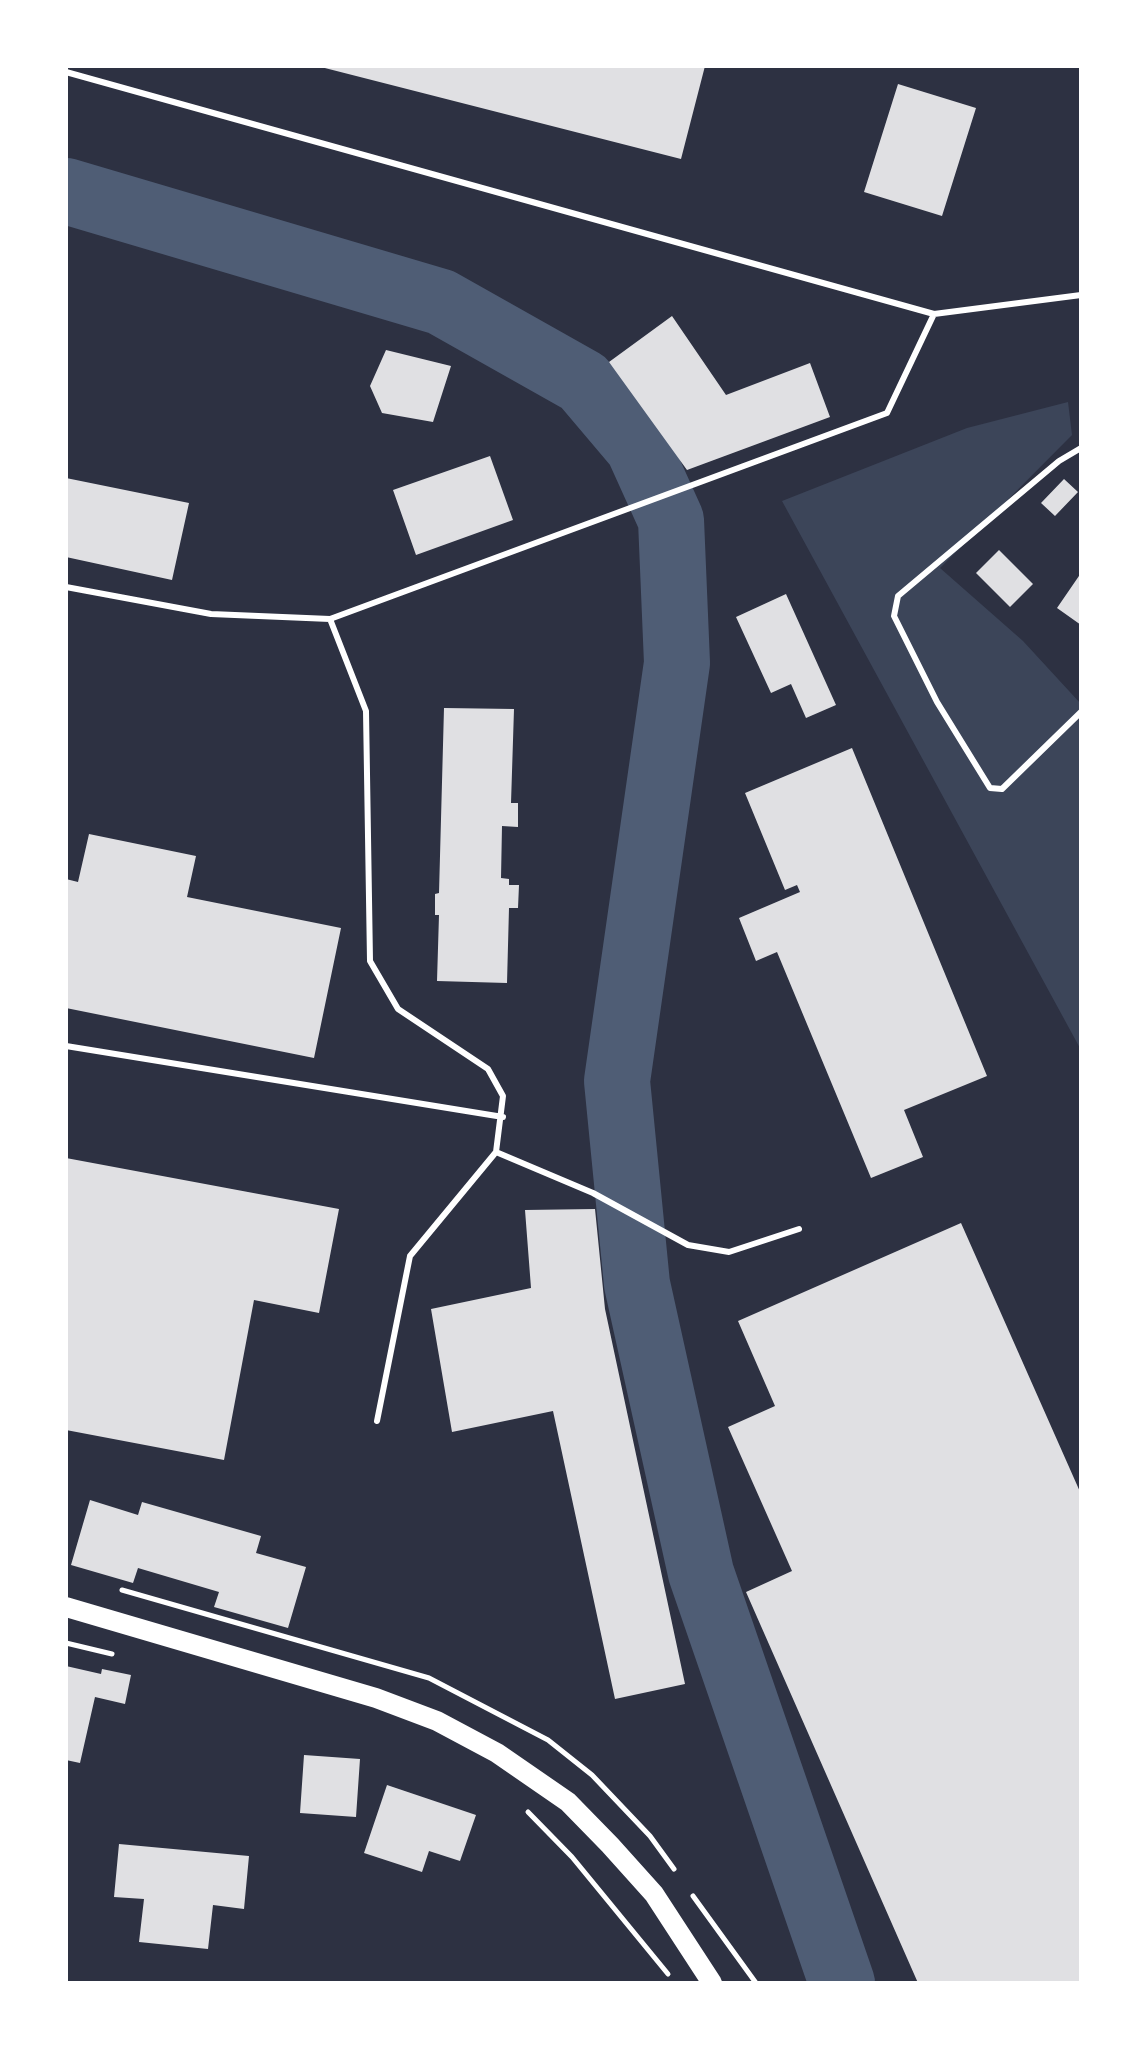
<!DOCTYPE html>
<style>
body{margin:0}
#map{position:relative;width:1147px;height:2049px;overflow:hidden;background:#2d3142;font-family:"PT Sans",sans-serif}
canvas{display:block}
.frame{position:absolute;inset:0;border:68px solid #fff;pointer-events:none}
</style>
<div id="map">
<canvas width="1147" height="2049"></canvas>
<div class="frame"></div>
</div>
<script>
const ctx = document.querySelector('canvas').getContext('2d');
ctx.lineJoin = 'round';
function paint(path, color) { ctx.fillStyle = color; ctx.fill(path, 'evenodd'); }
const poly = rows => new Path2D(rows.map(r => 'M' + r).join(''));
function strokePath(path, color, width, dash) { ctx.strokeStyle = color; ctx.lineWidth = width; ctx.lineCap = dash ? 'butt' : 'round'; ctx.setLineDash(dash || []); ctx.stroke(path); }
paint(poly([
 [1068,402,1072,435,940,568,1023,641,1081,704,1081,1050,782,501,967,428]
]), '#3c4559');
strokePath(poly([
 [66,191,441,302,583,382,638,447,671,520,677,663,617,1081,637,1284,701,1573,842,1983]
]), '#4f5d75', 66);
paint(poly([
 [317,66,705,66,681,159],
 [898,84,976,108,942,216,864,192],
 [672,316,726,395,810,363,830,417,687,470,609,362],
 [386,350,451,366,433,422,382,413,370,386],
 [490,456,513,520,416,555,393,490],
 [66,478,189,503,172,580,66,557],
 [1064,479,1078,492,1055,516,1041,503],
 [999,550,1033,584,1010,607,976,573],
 [1081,573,1081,625,1057,608],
 [786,594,836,705,806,718,791,684,771,693,736,617],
 [444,708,514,709,511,803,518,803,518,827,502,826,501,878,509,879,509,885,519,885,518,908,509,908,507,983,437,981,439,915,435,915,435,894,439,893],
 [852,748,987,1076,904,1110,923,1157,871,1178,777,952,756,961,739,918,800,892,797,885,785,890,745,793],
 [89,834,196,856,187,897,341,928,314,1058,66,1008,66,879,78,882],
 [66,1158,339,1209,319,1313,254,1300,224,1460,66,1430],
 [595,1209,605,1309,685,1684,615,1699,553,1411,452,1432,431,1309,531,1288,525,1210],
 [961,1223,1081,1494,1081,1983,918,1983,746,1592,792,1571,728,1427,775,1406,738,1321],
 [90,1500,138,1515,142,1502,261,1536,256,1553,306,1567,288,1628,214,1607,219,1592,138,1568,133,1583,71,1565],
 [66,1666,101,1674,102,1669,131,1675,125,1704,95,1697,80,1763,66,1760],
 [304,1755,360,1759,356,1817,300,1813],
 [387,1785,476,1815,460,1861,429,1851,422,1872,364,1853],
 [119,1844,249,1856,244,1909,213,1905,208,1949,139,1942,144,1899,114,1897]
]), '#e0e0e3');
strokePath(poly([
 [122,1590,429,1678,548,1740,592,1775,650,1836,674,1869],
 [66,1643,112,1654],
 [528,1812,572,1857,668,1974],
 [693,1896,756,1983]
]), '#fff', 5);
strokePath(poly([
 [66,72,934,314,1081,295],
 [1081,448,1059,461,898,596,894,616,937,702,990,788,1002,789,1081,712],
 [66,587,211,614,330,619,887,413,934,314],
 [330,619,366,711,370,961,398,1009,488,1069,503,1096,496,1152,410,1256,377,1421],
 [66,1046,503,1117],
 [496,1152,593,1193,688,1245,729,1252,799,1229]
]), '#fff', 6);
strokePath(poly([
 [66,1607,376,1698,437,1721,497,1753,568,1802,610,1845,654,1894,712,1983]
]), '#fff', 20);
</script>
